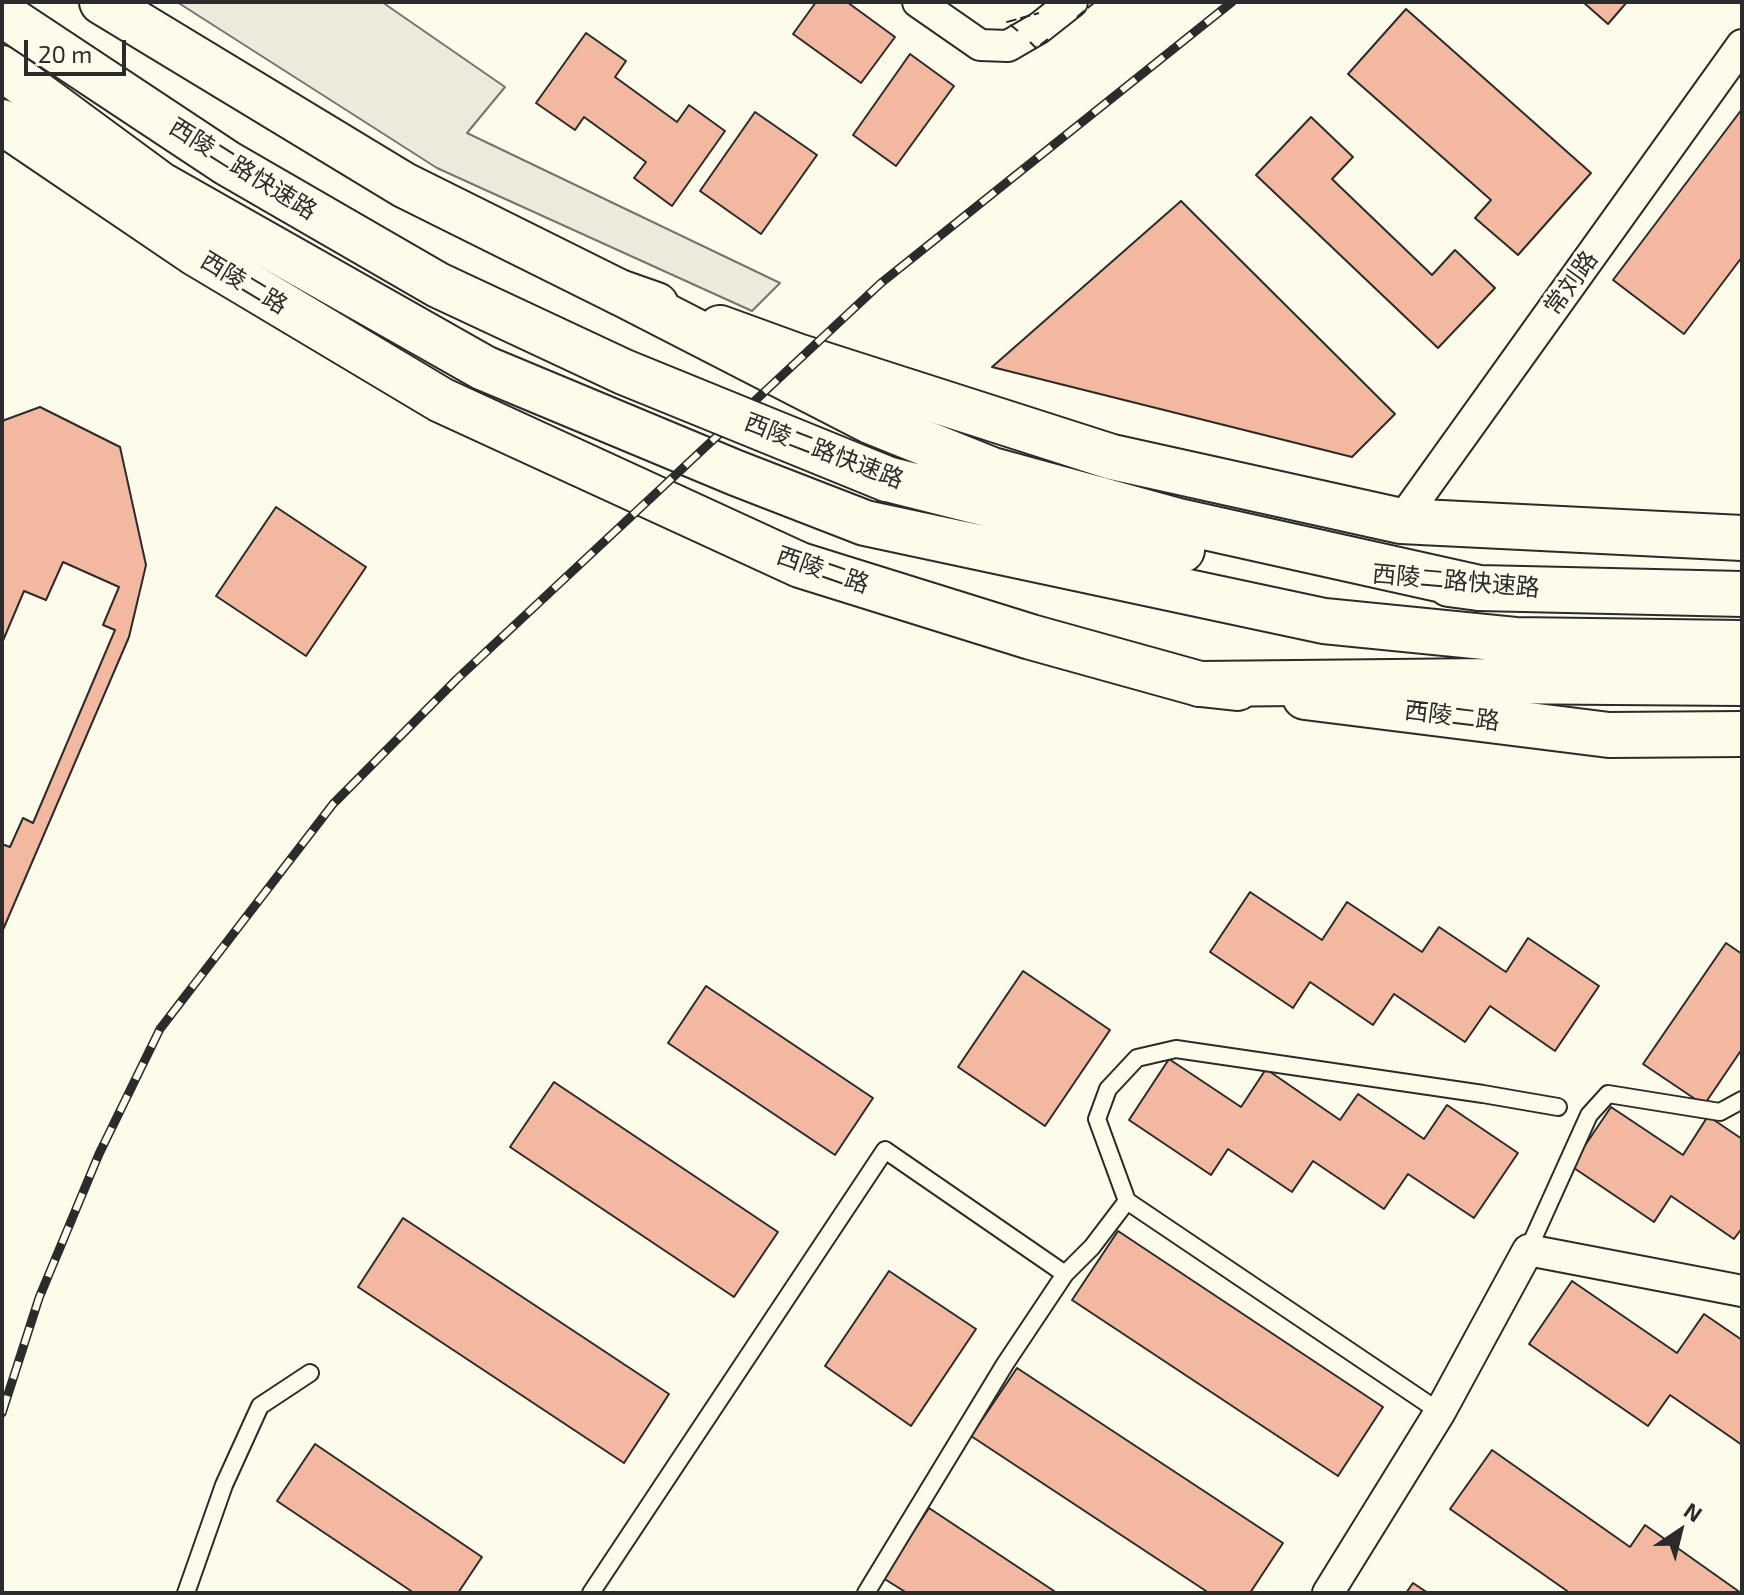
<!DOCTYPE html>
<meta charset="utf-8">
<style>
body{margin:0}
#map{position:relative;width:1744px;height:1595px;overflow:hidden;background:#fdfbea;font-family:"Exo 2",sans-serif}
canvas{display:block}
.frame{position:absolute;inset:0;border:4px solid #2b2b2b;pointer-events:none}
.north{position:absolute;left:1640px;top:1491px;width:80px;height:80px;-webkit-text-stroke:6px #fdfbea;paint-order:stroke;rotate:35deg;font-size:22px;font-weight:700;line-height:32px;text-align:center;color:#2b2b2b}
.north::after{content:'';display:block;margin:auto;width:28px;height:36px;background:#2b2b2b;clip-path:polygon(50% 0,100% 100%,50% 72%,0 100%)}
.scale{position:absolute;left:24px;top:40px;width:102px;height:36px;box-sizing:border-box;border:4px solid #2b2b2b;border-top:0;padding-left:10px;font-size:24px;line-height:28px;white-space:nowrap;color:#2b2b2b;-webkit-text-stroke:6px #fdfbea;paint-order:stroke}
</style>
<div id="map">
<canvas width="1744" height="1595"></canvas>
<div class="frame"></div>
<div class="north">N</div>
<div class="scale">20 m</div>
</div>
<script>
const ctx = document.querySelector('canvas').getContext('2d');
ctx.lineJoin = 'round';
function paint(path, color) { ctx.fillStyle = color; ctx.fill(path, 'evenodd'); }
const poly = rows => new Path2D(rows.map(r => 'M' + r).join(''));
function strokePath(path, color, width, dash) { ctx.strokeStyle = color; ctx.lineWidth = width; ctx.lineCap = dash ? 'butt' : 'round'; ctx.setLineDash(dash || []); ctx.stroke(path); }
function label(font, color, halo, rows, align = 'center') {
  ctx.font = font + ' "Exo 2","Noto Sans SC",sans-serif'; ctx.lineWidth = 6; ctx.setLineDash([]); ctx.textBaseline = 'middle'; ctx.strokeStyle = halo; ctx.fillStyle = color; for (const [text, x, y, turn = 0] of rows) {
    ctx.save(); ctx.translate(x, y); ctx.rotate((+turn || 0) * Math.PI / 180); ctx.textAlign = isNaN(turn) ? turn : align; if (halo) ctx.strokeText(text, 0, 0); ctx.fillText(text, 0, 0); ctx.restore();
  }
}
const green = poly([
 [177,2,382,2,505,87,467,133,780,283,752,311,437,168,177,2]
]);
paint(green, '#ecebdb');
strokePath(green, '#74746e', 2);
const building = poly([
 [816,2,847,2,895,37,861,83,793,34,816,2],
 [1583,2,1627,2,1608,24,1583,2],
 [1406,9,1591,173,1518,255,1475,218,1491,200,1348,74,1406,9],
 [586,33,626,61,615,77,677,122,689,105,725,131,672,206,634,178,646,162,584,117,575,130,536,103,586,33],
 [910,54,954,86,896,166,853,135,910,54],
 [1742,109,1742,257,1684,334,1613,280,1742,109],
 [755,112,817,155,761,234,700,191,755,112],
 [1311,117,1353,157,1332,179,1432,275,1455,250,1495,288,1438,348,1256,175,1311,117],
 [1181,201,1395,414,1352,457,992,367,1181,201],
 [40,407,120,447,146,565,129,637,2,932,2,421,40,407],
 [276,507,366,567,306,656,216,596,276,507],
 [63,562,119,587,103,625,115,630,33,823,23,818,10,847,2,844,2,643,24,591,46,600,63,562],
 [1250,892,1322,940,1347,902,1422,952,1439,927,1506,972,1528,938,1599,986,1555,1051,1490,1006,1465,1042,1394,994,1373,1025,1310,982,1293,1008,1210,952,1250,892],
 [1726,943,1742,954,1742,1049,1704,1105,1643,1064,1726,943],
 [1023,971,1110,1030,1045,1126,958,1067,1023,971],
 [706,986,873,1098,835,1155,668,1043,706,986],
 [1169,1059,1241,1107,1266,1069,1340,1120,1358,1094,1424,1139,1447,1105,1518,1153,1474,1218,1408,1174,1384,1209,1313,1161,1292,1192,1228,1149,1211,1175,1129,1120,1169,1059],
 [554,1082,778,1232,734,1297,510,1147,554,1082],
 [1611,1107,1683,1155,1708,1116,1742,1139,1742,1228,1734,1239,1671,1196,1654,1222,1571,1166,1611,1107],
 [403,1218,669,1394,624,1463,358,1287,403,1218],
 [1118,1231,1383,1407,1338,1476,1072,1300,1118,1231],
 [889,1271,976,1329,911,1426,825,1366,889,1271],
 [1572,1281,1677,1353,1704,1314,1742,1340,1742,1445,1670,1395,1648,1426,1529,1344,1572,1281],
 [1017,1368,1283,1543,1250,1593,1209,1593,971,1436,1017,1368],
 [315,1444,482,1557,458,1593,414,1593,277,1501,315,1444],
 [1492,1450,1630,1547,1645,1525,1741,1593,1570,1593,1450,1509,1492,1450],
 [929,1508,1057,1593,907,1593,883,1578,929,1508],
 [1413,1583,1428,1593,1406,1593,1413,1583]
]);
paint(building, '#f2b8a0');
strokePath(building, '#2b2b2b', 2);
const service = poly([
 [1127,1201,1440,1412],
 [1528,1250,1589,1115,1608,1094,1720,1112,1742,1100],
 [1065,1274,1092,1247,1127,1201,1097,1119,1108,1089,1137,1058,1176,1049,1483,1094,1558,1107],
 [186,1593,224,1485,260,1406,310,1373],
 [591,1593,885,1150,1065,1274,1005,1364,866,1593]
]);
const minor = poly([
 [918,2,980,45,1008,46,1039,28,1072,2],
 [1401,521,1742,45],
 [1328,1593,1440,1412,1528,1250,1742,1291]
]);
const primary = poly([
 [102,2,404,185,619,292,656,305],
 [2,122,195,253,441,400,800,565,1031,637,1200,684,1237,688],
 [720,328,797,356,1112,457,1401,521,1742,538],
 [1305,697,1609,735,1742,734]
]);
const trunk = poly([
 [2,68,161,185,484,368,736,473,865,523,1324,621,1515,640,1742,643],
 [619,292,870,421,992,470,1178,521,1479,588],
 [887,479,1162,548,1182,550],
 [1449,584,1479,588,1742,594],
 [1200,684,1487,681,1742,683]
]);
strokePath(service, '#2b2b2b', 20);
strokePath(minor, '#2b2b2b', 34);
strokePath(primary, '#2b2b2b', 48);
strokePath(trunk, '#2b2b2b', 48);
strokePath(service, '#fdfbea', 16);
strokePath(minor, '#fdfbea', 30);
strokePath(primary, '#fdfbea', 44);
strokePath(trunk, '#fdfbea', 44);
const rail = poly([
 [2,1413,39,1298,99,1154,160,1029,333,804,457,679,881,283,1232,2]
]);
strokePath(rail, '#2b2b2b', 9);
strokePath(rail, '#fdfbea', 6, [18]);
const trunkBridge = poly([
 [2,14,227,163,438,285,624,372,887,479]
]);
strokePath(trunkBridge, '#2b2b2b', 48, []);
strokePath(trunkBridge, '#fdfbea', 44);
strokePath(poly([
 [1077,17,1095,2],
 [1018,31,1007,22,1039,13],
 [1030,42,1036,48,1048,39]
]), '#2b2b2b', 2, [10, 4]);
label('24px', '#2b2b2b', '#fdfbea', [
 ["西陵二路快速路",243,169,32],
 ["西陵二路",244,283,31],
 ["常刘路",1571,283,-54],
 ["西陵二路快速路",824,451,21],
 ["西陵二路",823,570,19],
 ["西陵二路快速路",1456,581,5],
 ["西陵二路",1452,716,7]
]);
</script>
